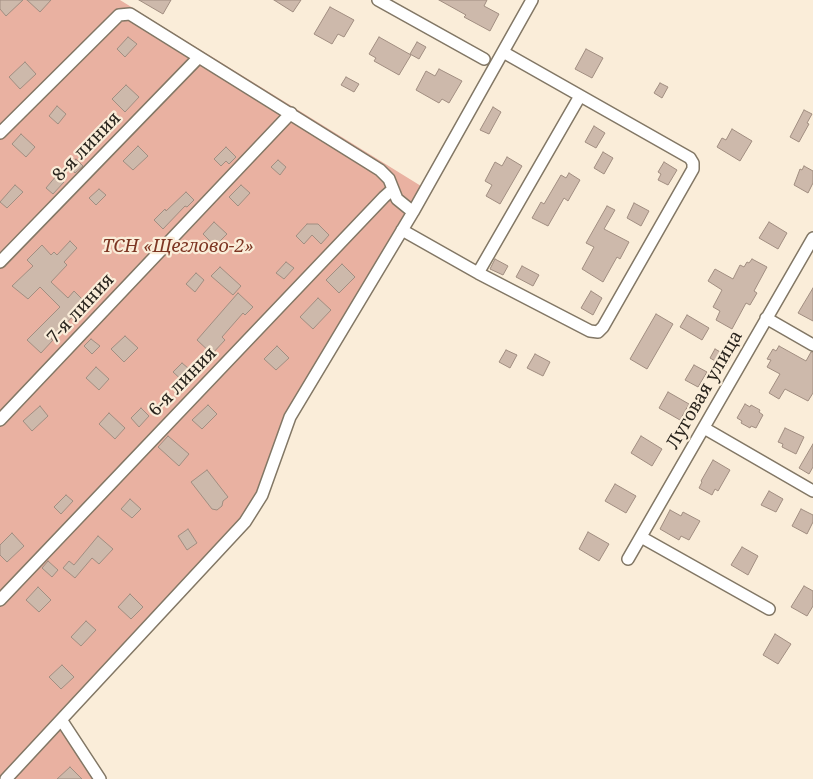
<!DOCTYPE html>
<meta charset="utf-8">
<style>
body{margin:0}
canvas{display:block;background:#faedd9}
</style>
<canvas width="813" height="779"></canvas>
<script>
const ctx = document.querySelector('canvas').getContext('2d');
ctx.lineJoin = 'round';
function paint(path, color) { ctx.fillStyle = color; ctx.fill(path, 'evenodd'); }
const poly = rows => new Path2D(rows.map(r => 'M' + r).join(''));
function strokePath(path, color, width, dash) { ctx.strokeStyle = color; ctx.lineWidth = width; ctx.lineCap = dash ? 'butt' : 'round'; ctx.setLineDash(dash || []); ctx.stroke(path); }
function label(font, color, halo, rows, align = 'center') {
  ctx.font = font + ' "Noto Serif",serif'; ctx.lineWidth = 4.5; ctx.setLineDash([]); ctx.textBaseline = 'middle'; ctx.strokeStyle = halo; ctx.fillStyle = color; for (const [text, x, y, turn = 0] of rows) {
    ctx.save(); ctx.translate(x, y); ctx.rotate((+turn || 0) * Math.PI / 180); ctx.textAlign = isNaN(turn) ? turn : align; if (halo) ctx.strokeText(text, 0, 0); ctx.fillText(text, 0, 0); ctx.restore();
  }
}
paint(poly([
 [0,0,120,0,421,186,286,415,258,492,241,519,62,713,106,779,0,779]
]), '#e9b1a1');
const building = poly([
 [0,0,23,0,6,16,0,9,0,0],
 [27,0,51,0,40,12,27,0],
 [139,0,171,0,163,14,139,0],
 [274,0,301,0,293,12,274,0],
 [439,0,487,0,484,6,499,14,490,31,464,17,466,15,439,0],
 [330,7,354,20,344,37,338,34,332,44,314,34,330,7],
 [128,37,137,44,125,57,117,49,128,37],
 [379,37,411,55,399,75,374,61,376,58,369,54,379,37],
 [417,42,426,47,419,59,410,54,417,42],
 [586,49,603,58,592,78,575,69,586,49],
 [25,62,36,74,20,89,9,77,25,62],
 [439,69,462,81,449,103,442,99,439,103,416,90,426,71,435,76,439,69],
 [346,77,359,84,354,92,341,85,346,77],
 [660,83,668,87,662,98,654,93,660,83],
 [126,85,139,97,125,112,112,99,126,85],
 [57,106,66,114,58,124,49,116,57,106],
 [493,107,501,112,489,134,480,130,493,107],
 [804,110,812,114,807,123,809,124,799,142,790,137,804,110],
 [594,126,605,133,596,148,585,142,594,126],
 [732,129,752,141,740,161,717,147,722,138,726,140,732,129],
 [21,134,35,147,26,157,12,144,21,134],
 [138,146,148,156,133,170,123,161,138,146],
 [226,147,236,157,229,164,226,161,221,166,214,159,226,147],
 [603,152,613,158,604,174,594,168,603,152],
 [507,157,522,166,500,204,486,196,492,185,485,181,495,162,502,166,507,157],
 [76,159,83,166,75,173,69,166,76,159],
 [278,160,286,167,280,175,271,167,278,160],
 [664,162,677,170,668,185,658,180,661,174,658,172,664,162],
 [804,166,813,171,813,183,808,193,794,185,800,169,802,170,804,166],
 [569,173,580,180,568,201,564,198,548,226,532,218,541,202,544,204,561,175,566,178,569,173],
 [57,175,64,182,53,194,46,188,57,175],
 [15,185,23,192,7,208,0,202,15,185],
 [241,185,250,193,238,206,229,197,241,185],
 [99,189,106,195,96,205,89,198,99,189],
 [186,192,194,200,187,207,185,206,163,229,154,220,165,209,166,211,186,192],
 [634,203,649,211,641,226,627,218,634,203],
 [607,206,615,210,604,229,629,242,620,259,617,257,603,282,582,269,594,247,586,243,607,206],
 [214,222,227,234,215,246,203,234,214,222],
 [769,222,787,233,778,249,759,238,769,222],
 [307,224,318,224,329,235,321,244,312,235,304,244,296,236,307,224],
 [70,241,77,248,64,262,67,265,51,282,68,298,74,291,86,303,51,339,53,340,41,353,27,340,60,307,40,287,28,299,12,286,33,266,27,260,42,245,51,255,54,252,57,255,70,241],
 [495,259,508,266,503,275,490,269,495,259],
 [752,259,767,267,754,291,757,293,750,305,746,303,732,329,716,320,720,311,713,307,722,290,708,281,715,269,733,279,740,265,744,267,747,262,749,263,752,259],
 [286,262,294,268,284,279,276,273,286,262],
 [342,264,355,277,339,293,326,280,342,264],
 [522,266,539,275,533,286,516,277,522,266],
 [220,267,241,286,233,295,211,276,220,267],
 [196,273,204,280,195,292,186,284,196,273],
 [813,288,813,321,798,313,813,288],
 [591,291,602,298,593,315,581,308,591,291],
 [238,293,253,307,245,315,243,313,222,337,225,340,212,354,197,340,238,293],
 [318,298,331,310,313,329,300,317,318,298],
 [656,314,673,324,647,369,630,359,656,314],
 [687,315,709,328,702,340,680,327,687,315],
 [125,336,138,348,124,362,111,349,125,336],
 [91,339,100,346,92,354,84,346,91,339],
 [277,346,289,358,276,370,264,359,277,346],
 [779,346,806,361,811,352,813,352,813,393,808,401,785,389,779,399,769,393,780,374,767,367,771,360,767,359,773,349,776,351,779,346],
 [715,349,731,358,726,367,710,358,715,349],
 [506,350,517,355,510,368,499,362,506,350],
 [535,354,550,362,543,376,527,368,535,354],
 [182,363,194,373,185,383,173,372,182,363],
 [694,365,707,372,698,387,685,380,694,365],
 [96,367,109,379,99,390,86,378,96,367],
 [668,392,689,404,680,420,659,408,668,392],
 [745,404,750,407,751,405,760,410,759,412,763,415,756,428,751,426,750,428,741,423,742,421,737,418,745,404],
 [208,405,217,414,202,429,192,420,208,405],
 [40,406,48,416,32,431,23,421,40,406],
 [141,408,149,416,139,427,131,418,141,408],
 [109,413,125,428,115,439,99,424,109,413],
 [785,428,804,437,796,454,782,447,783,444,778,442,785,428],
 [168,436,189,454,179,466,158,447,168,436],
 [641,436,662,449,652,466,631,453,641,436],
 [813,444,813,467,809,474,799,468,813,444],
 [713,460,730,470,718,491,715,489,712,495,699,488,702,482,701,481,713,460],
 [207,470,228,497,223,501,222,506,217,510,212,509,191,482,207,470],
 [615,484,636,496,626,513,605,501,615,484],
 [769,491,783,499,776,512,761,505,769,491],
 [66,495,73,501,61,514,54,507,66,495],
 [130,499,141,509,132,518,121,509,130,499],
 [801,509,813,515,813,522,807,534,792,526,801,509],
 [670,510,681,516,683,512,700,521,689,540,681,536,679,540,660,529,670,510],
 [188,529,197,543,187,550,178,536,188,529],
 [588,532,609,544,599,561,579,549,588,532],
 [12,533,24,546,7,562,0,555,0,545,12,533],
 [98,536,113,549,99,564,92,558,75,578,63,568,69,561,74,565,98,536],
 [742,547,758,556,748,575,731,565,742,547],
 [48,561,58,570,52,577,42,568,48,561],
 [804,586,813,591,813,606,807,616,791,607,804,586],
 [38,587,51,600,39,612,26,600,38,587],
 [130,594,143,607,131,619,118,607,130,594],
 [86,621,96,630,81,646,71,637,86,621],
 [775,634,791,644,778,664,763,655,775,634],
 [62,665,74,677,61,689,49,677,62,665],
 [70,767,82,779,57,779,70,767]
]);
paint(building, '#cdb9ab');
strokePath(building, '#a18e81', 1);
const minor = poly([
 [378,0,484,59],
 [0,133,119,15,130,14,380,170,389,179,397,199,413,212],
 [402,230,478,273,590,331,598,332,603,327,693,169,693,163,690,158,503,52],
 [0,262,199,57],
 [478,273,580,96],
 [766,318,813,345],
 [0,420,291,113],
 [704,428,813,491],
 [641,537,769,609],
 [628,559,813,238],
 [0,600,384,197,393,189],
 [62,721,100,779],
 [6,779,245,522,262,495,290,417,413,212,532,0]
]);
strokePath(minor, '#827765', 14);
strokePath(minor, '#fff', 11);
label('18px', '#29241d', '#faedd9', [
 ["8-я линия",87,147,-46],
 ["7-я линия",81,309,-47],
 ["6-я линия",183,382,-46],
 ["Луговая улица",705,390,-60]
]);
label('italic 18px', '#7d3623', '#faedd9', [
 ["ТСН «Щеглово-2»",178,247]
]);
</script>
